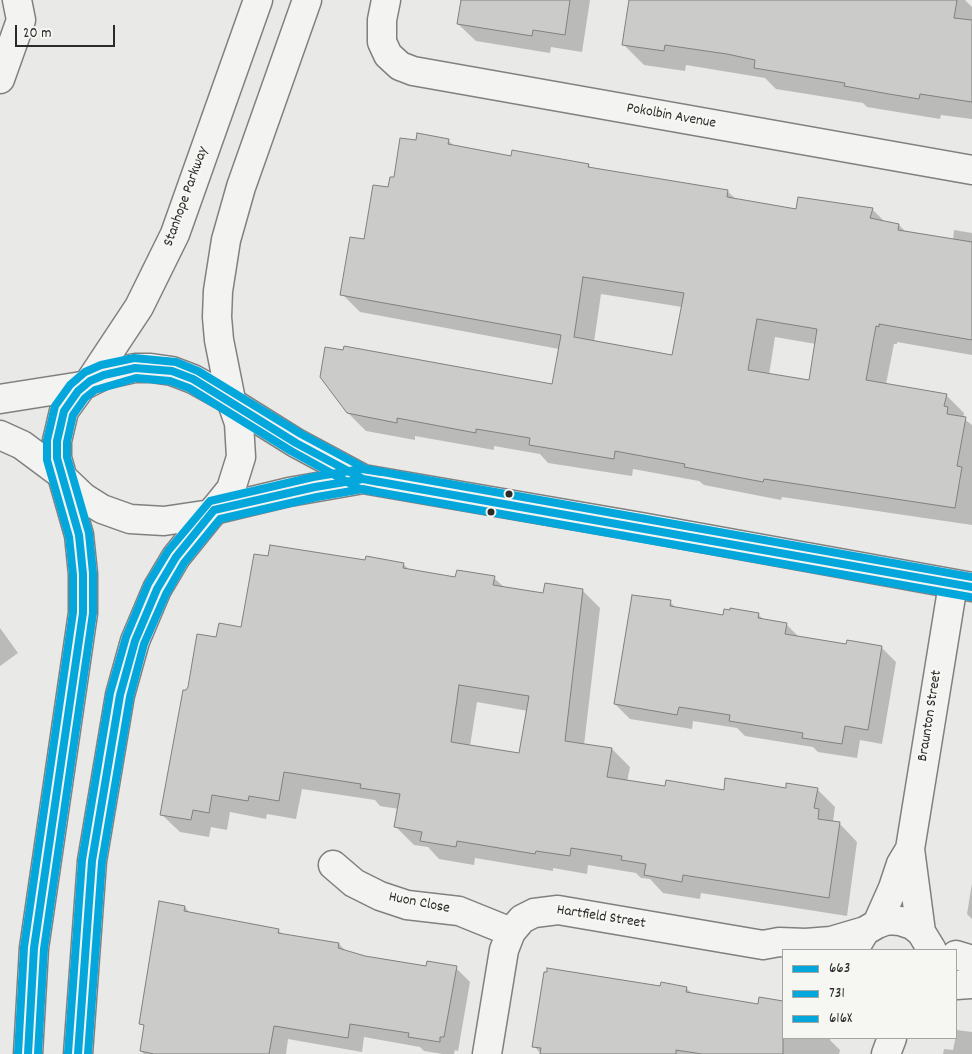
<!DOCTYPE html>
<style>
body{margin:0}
#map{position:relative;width:972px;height:1054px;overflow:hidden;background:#e9e9e7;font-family:Dekko,sans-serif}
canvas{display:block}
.legend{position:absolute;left:782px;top:949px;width:175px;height:90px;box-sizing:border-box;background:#f6f6f2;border:1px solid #a5a5a2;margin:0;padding:6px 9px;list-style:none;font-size:15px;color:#2b2b2b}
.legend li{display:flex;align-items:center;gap:10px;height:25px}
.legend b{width:25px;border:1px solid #a5a5a2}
.scale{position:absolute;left:15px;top:25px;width:100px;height:22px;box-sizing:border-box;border:2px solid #2b2b2b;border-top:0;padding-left:6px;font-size:15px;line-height:18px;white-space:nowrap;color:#2b2b2b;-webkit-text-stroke:4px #f6f6f2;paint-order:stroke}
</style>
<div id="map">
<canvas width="972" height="1054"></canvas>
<ul class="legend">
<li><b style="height:6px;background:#04a7db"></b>663</li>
<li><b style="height:6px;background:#04a7db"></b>731</li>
<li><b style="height:6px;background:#04a7db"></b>616X</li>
</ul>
<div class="scale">20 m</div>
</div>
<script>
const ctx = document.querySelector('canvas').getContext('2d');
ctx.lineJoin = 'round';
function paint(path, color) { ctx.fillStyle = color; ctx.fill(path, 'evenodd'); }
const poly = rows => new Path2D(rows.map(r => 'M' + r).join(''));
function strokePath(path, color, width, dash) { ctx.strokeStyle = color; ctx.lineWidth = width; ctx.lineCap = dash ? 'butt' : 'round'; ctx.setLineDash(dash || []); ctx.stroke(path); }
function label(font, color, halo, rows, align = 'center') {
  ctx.font = font + ' Dekko,sans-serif'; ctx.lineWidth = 4.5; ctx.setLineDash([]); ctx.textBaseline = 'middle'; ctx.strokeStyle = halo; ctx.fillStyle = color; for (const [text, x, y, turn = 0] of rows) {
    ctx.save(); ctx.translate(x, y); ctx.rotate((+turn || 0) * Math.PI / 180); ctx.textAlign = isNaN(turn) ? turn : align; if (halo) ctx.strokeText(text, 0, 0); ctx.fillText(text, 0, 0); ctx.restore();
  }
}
paint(poly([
 [462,0,590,0,582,52,551,47,550,53,476,41,458,24],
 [630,0,965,0,972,7,972,119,941,115,940,119,867,107,863,103,776,89,765,78,686,65,685,71,644,65,623,44],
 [448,140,455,147,512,157,588,165,592,169,727,191,737,200,797,210,872,209,885,222,899,225,906,232,953,240,954,230,972,233,972,355,897,342,897,344,894,344,886,384,946,395,964,413,963,418,972,425,972,525,782,497,781,500,704,485,699,481,633,469,632,476,548,463,540,454,494,446,494,450,415,436,415,440,366,431,347,412,553,385,559,349,360,312,342,294,389,189,417,142],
 [601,294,682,307,673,356,594,342],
 [775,337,816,344,810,382,769,375],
 [269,558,403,564,410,570,456,578,494,578,505,588,544,595,582,590,600,608,584,745,612,749,630,767,627,782,666,788,725,791,817,789,835,807,833,822,839,823,857,842,847,916,701,893,700,899,663,893,650,879,641,878,636,873,588,865,587,874,553,868,553,871,475,858,474,865,439,859,428,847,414,845,396,827,399,809,380,806,375,800,302,789,296,819,267,814,266,819,230,812,227,830,211,827,209,837,180,832,161,814,187,692,217,639,242,629],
 [477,702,528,711,520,754,470,746],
 [670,602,677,609,724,617,758,614,765,621,786,624,800,638,847,646,881,647,896,662,882,744,860,740,857,758,818,752,813,747,745,736,737,728,693,721,692,729,630,719,615,704],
 [0,628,18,653,0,666],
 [972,883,972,919,967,914],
 [185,907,190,913,278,930,283,935,339,944,346,951,364,957,427,967,456,968,470,982,458,1051,455,1050,454,1054,443,1054,424,1051,420,1047,364,1037,362,1052,288,1039,286,1054,144,1054,141,1051,145,1027,141,1023],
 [661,987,686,988,693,994,759,1005,760,998,783,1002,783,1038,831,1038,830,1040,840,1050,839,1054,541,1054,534,1046],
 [957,1030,972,1032,972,1054,943,1054,944,1049,953,1050]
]), '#0003');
const building = poly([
 [461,0,570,0,565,35,533,30,532,36,457,24,461,0],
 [629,0,957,0,954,18,972,20,972,102,920,94,919,99,889,94,844,86,845,83,754,68,755,60,727,54,665,45,664,51,622,45,629,0],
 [417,133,449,139,448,144,511,156,512,150,589,164,588,167,728,190,727,197,796,209,798,197,873,208,870,218,899,224,898,230,972,242,972,340,879,324,879,327,876,326,866,380,947,394,944,406,948,407,947,414,966,417,957,466,962,467,955,508,764,479,763,482,684,467,685,464,615,451,614,459,529,445,530,438,476,429,476,433,397,418,397,423,347,413,320,377,325,347,343,350,344,346,552,384,561,335,340,295,350,237,364,239,373,185,388,187,390,177,394,177,400,138,416,140,417,133],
 [583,277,684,293,672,355,574,337,583,277],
 [757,319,817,329,809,380,748,370,757,319],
 [270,545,365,560,366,556,404,563,403,568,455,577,457,570,495,576,493,585,543,593,545,583,583,589,565,741,612,748,607,777,665,786,666,780,724,790,725,778,786,788,786,783,818,788,814,808,819,809,818,819,840,822,829,898,683,875,682,882,644,875,646,864,621,860,622,856,571,848,570,856,536,851,535,854,457,841,456,847,420,841,422,832,394,827,400,794,360,788,361,784,284,772,279,801,249,796,248,801,212,795,209,813,193,810,191,820,160,815,183,690,186,690,188,687,197,634,216,637,219,623,241,627,254,554,268,556,270,545],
 [459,685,529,696,519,753,451,742,459,685],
 [632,595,671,600,670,606,723,615,724,609,730,610,730,608,759,613,758,618,787,623,785,634,846,644,847,640,882,646,868,730,845,726,842,744,802,738,803,733,729,721,730,715,679,707,677,715,614,704,632,595],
 [159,901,185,906,184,911,279,929,278,933,339,943,338,948,365,956,426,966,427,961,457,966,444,1037,440,1037,440,1042,408,1037,409,1033,350,1024,348,1038,274,1026,269,1054,154,1054,140,1051,144,1025,139,1024,159,901],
 [547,968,660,986,661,982,687,987,686,992,758,1004,759,997,783,1001,783,1054,702,1054,676,1050,676,1054,540,1054,541,1048,532,1047,544,972,547,972,547,968]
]);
paint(building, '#cbcbca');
strokePath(building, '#808080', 1);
const minor = poly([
 [386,0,382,20,382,42,388,55,400,66,413,71,972,170],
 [0,79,21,20,17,0],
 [0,399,82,386],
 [0,435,22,445,61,474],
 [333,865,354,883,380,896,407,905,459,911,511,932],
 [877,924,893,888,901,864,910,849],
 [921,932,910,849,953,584],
 [856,946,865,931,877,924,888,920,900,921,912,925,921,932,932,950],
 [956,955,972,960],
 [956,985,972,984],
 [487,1054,504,950,511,932,522,919,534,913,558,910,763,945,779,942,806,943,831,941,865,931],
 [886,1054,892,1038]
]);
const tertiary = poly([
 [232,403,296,443,363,479],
 [214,510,289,492,363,479,641,527,972,587]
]);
const secondary = poly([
 [90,381,139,307,175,234,258,0],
 [231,400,219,340,217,317,218,291,226,240,241,187,307,0],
 [63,478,83,497,102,509,130,519,164,521,211,514],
 [28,1054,34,948,83,613,83,574,79,535,57,458,57,441,64,411,82,386,104,375,135,368,151,368,172,371,193,379,231,400,239,423,241,457,231,489,176,557,157,589,135,641,120,695,92,861,78,1054]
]);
strokePath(minor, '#808080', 31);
strokePath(tertiary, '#808080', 31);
strokePath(secondary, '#808080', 31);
strokePath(minor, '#f3f3f1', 28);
strokePath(tertiary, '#f3f3f1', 28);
strokePath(secondary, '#f3f3f1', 28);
strokePath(poly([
 [28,1054,34,948,83,613,83,574,79,535,57,458,57,441,64,411,78,391,90,381,104,375,135,368,172,371,193,379,296,443,363,479,972,587],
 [78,1054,92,861,120,695,135,641,157,589,176,557,214,510,315,487,363,479,379,482]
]), '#04a7db', 8);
strokePath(poly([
 [38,1054,44,949,93,613,93,573,89,533,67,457,67,442,73,415,85,398,95,390,136,378,170,381,189,388,291,451,360,489,970,597],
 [88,1054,102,862,130,697,144,644,166,594,184,563,220,519,317,497,363,489,377,492]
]), '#04a7db', 8);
strokePath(poly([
 [18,1053,24,947,73,612,73,575,69,537,47,460,47,440,55,406,70,385,85,372,101,365,134,358,176,362,198,371,301,434,366,469,972,577],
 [68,1053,82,860,110,693,126,637,148,584,168,551,210,501,313,477,362,469,381,472]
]), '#04a7db', 8);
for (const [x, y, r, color] of [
 [509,494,4.5,"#2b2b2b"],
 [491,512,4.5,"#2b2b2b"]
]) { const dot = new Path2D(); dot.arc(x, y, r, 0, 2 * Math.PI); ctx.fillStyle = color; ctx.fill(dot); strokePath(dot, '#f6f6f2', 2); }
label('15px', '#2b2b2b', '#f6f6f2', [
 ["Pokolbin Avenue",671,117,10],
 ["Stanhope Parkway",187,197,-70],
 ["Braunton Street",931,716,-81],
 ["Huon Close",419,904,11],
 ["Hartfield Street",601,918,9]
]);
</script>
